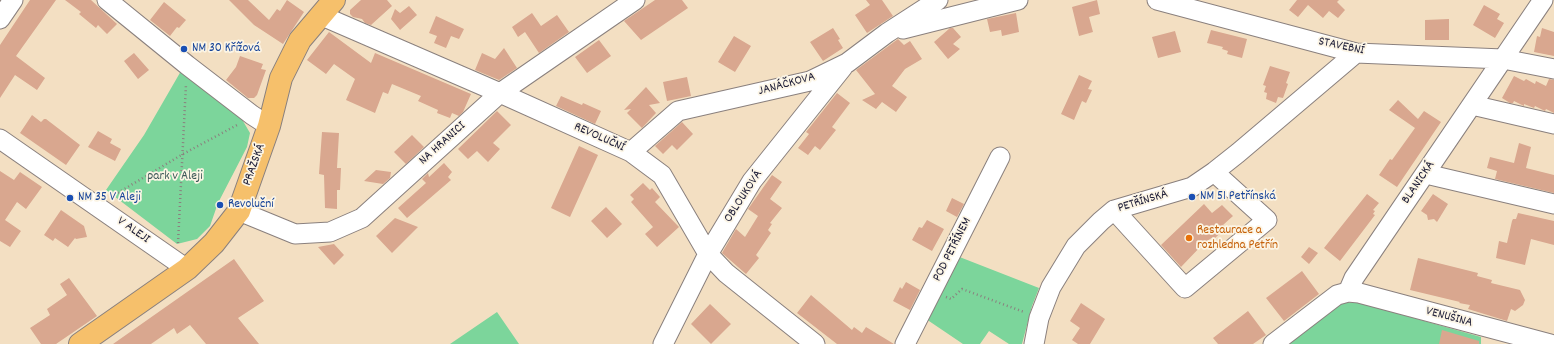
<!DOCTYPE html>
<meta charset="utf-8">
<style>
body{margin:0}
canvas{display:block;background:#f3dfc2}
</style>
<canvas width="1554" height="344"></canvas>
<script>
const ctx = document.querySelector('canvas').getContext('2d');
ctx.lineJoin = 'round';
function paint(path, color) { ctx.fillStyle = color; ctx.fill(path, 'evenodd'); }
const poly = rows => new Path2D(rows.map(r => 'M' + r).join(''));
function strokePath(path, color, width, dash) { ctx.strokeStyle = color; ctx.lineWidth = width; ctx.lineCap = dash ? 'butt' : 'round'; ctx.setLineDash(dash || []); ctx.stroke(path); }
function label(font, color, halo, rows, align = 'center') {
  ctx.font = font + ' Dekko,sans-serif'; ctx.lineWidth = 3.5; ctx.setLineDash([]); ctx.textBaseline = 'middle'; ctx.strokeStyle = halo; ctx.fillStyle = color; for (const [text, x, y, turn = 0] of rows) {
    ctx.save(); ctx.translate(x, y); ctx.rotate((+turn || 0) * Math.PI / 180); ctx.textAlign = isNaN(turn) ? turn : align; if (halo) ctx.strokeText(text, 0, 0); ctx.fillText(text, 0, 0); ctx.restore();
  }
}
paint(poly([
 [181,71,240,116,250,133,247,147,218,203,210,226,197,239,177,244,106,190,144,135],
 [957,256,1039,288,1032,306,1022,344,1009,344,989,331,980,344,963,344,926,319],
 [1357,302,1481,337,1481,344,1285,344,1338,303],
 [497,312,519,344,450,344]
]), '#7cd59b');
paint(poly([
 [30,0,56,0,16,56,45,78,37,90,15,75,0,98,0,45],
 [65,0,91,0,117,24,107,34,98,25,96,28,79,14,81,12],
 [229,0,248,0,269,20,277,9,280,11,287,0,304,12,283,44,254,25],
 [361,0,387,0,392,6,371,25,365,23,362,19,353,17,350,14,350,10],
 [655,0,682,0,688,8,641,40,624,21],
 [866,0,882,0,893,16,867,33,855,15,870,5],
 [1097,0,1100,14,1089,17,1093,32,1079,36,1072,7],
 [1297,0,1339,0,1337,2,1345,10,1338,18,1329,11,1323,18,1308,5,1298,17,1289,10],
 [164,2,186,20,179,28,177,27,170,36,150,20],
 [1484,5,1500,14,1497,19,1504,23,1495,38,1473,25],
 [409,6,417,15,400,30,391,19,395,9,400,13],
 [532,13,541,26,557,15,569,32,539,53,525,32,518,37,512,27],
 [1016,13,1019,32,1002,36,1001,30,990,32,987,19],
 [436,16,464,29,459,39,451,36,446,48,434,43,437,36,429,33],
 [1449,19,1449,40,1425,40,1425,20],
 [833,28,840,39,838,40,843,48,823,61,810,42],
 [950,28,953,28,961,37,953,44,960,49,948,59,934,42],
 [1542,28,1554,32,1554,56,1534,52,1537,36,1540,37],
 [1211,30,1247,39,1242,58,1227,54,1228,51,1222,49,1223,47,1207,43],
 [1175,31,1181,52,1158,58,1152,37],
 [329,32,371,63,375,53,471,94,463,112,459,116,452,113,450,118,437,113,438,110,418,101,421,96,392,84,388,94,383,92,375,113,346,100,355,79,334,64,326,74,307,60],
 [734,36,751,46,735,72,718,62],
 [898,39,904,45,910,41,922,59,905,69,892,86,907,97,896,112,882,102,876,109,862,100,875,94,856,70],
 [599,40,611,56,587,73,575,57],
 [504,48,517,68,499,80,475,70,482,53,495,59],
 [134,53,149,70,138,79,124,61],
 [240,56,263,64,261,69,266,70,257,95,254,98,248,98,226,80,236,67],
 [1270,66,1290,72,1286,83,1288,84,1283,98,1278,97,1276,103,1266,99,1267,93,1264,92,1266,86,1263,85],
 [1079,75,1092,81,1088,89,1092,90,1086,103,1082,101,1074,120,1061,114],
 [1514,76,1524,81,1526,79,1535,84,1536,81,1546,86,1549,79,1554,80,1554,113,1546,109,1545,111,1535,106,1534,108,1524,104,1524,106,1514,101,1513,103,1510,103,1502,98],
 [687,77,691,96,667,101,663,82],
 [646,87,660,103,649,105,656,113,642,128,627,113,631,109,624,110],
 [837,93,850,103,832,127,836,130,820,150,815,146,808,155,798,148,809,134,806,132],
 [561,96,582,105,583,103,601,111,595,124,556,106],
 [1398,100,1418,119,1424,111,1441,122,1397,187,1379,175,1390,159,1392,160,1415,128,1389,110],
 [497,111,511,125,493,143,500,149,488,162,477,151,468,159,458,149],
 [32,115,41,122,44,119,46,119,80,145,66,165,20,133],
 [682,122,693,134,677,150,672,145,663,154,655,146],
 [98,131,112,139,110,143,121,149,115,161,88,147],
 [322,132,339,133,337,168,341,168,340,190,337,190,337,209,325,208,324,175,319,174],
 [412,135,424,147,406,164,394,152],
 [1519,143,1531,147,1526,168,1554,175,1554,193,1495,179,1497,171,1487,168,1490,157,1514,163],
 [579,146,598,155,570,217,551,208],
 [444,163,452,172,448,177,451,180,407,218,398,208,426,183,422,179,428,173,429,177],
 [376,170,391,172,390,178,383,184,364,181],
 [0,171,14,180,20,172,42,187,26,209,17,202,5,220,21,231,10,247,0,241],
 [772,175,782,182,770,199,782,208,770,223,772,224,768,230,771,233,756,255,759,258,746,274,722,253,736,229,745,237,758,216,748,209],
 [643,183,650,190,652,188,660,197,655,202,679,227,657,247,645,234,653,227,631,202,634,199,630,195],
 [1367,194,1379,203,1373,210,1375,211,1373,214,1375,215,1340,261,1324,248],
 [1433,194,1448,204,1437,222,1434,219,1428,220,1427,215,1421,211],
 [952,198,964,204,957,217,946,211],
 [1204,204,1212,213,1222,205,1233,216,1223,225,1226,228,1215,238,1213,237,1204,243,1181,267,1161,245],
 [606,207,622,224,607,238,591,221],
 [61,210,84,226,87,237,76,239,75,238,68,247,55,238,53,241,44,235],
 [1518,213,1554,221,1554,245,1531,239,1525,265,1496,258,1499,241,1507,243,1512,221,1513,219,1516,219],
 [395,218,418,227,392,253,376,236],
 [927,220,944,229,932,251,912,240,919,227,922,228],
 [334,244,344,255,334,265,318,247],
 [1309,247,1318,253,1309,264,1301,257],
 [1418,258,1478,273,1477,276,1492,280,1491,283,1520,290,1525,300,1523,305,1515,311,1511,309,1507,321,1468,309,1470,305,1459,303,1460,302,1410,290],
 [234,259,264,301,238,318,259,344,206,344,190,325,177,334,174,328,151,344,113,344],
 [1302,271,1319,294,1284,321,1266,298],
 [69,278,97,316,56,344,41,344,30,328,50,315,47,309,67,295,60,284],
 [906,282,920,290,910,310,893,301,900,287,902,289],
 [811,295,852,330,854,327,862,333,866,327,894,344,837,344,797,313],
 [1081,303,1105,319,1090,344,1078,344,1072,340,1080,328,1070,321],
 [710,304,731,324,711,344,691,324],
 [1248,311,1266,335,1253,344,1218,344,1213,338],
 [1442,330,1479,341,1479,344,1439,344]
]), '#d9a78f');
const minor = poly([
 [107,0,187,65,252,115,269,126],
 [1157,0,1356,53,1503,59,1554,69],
 [320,15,500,93,631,152,662,175,708,254,726,273,815,344],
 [0,19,13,0],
 [903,29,1018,0],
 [1472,105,1554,124],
 [0,139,187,269],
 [631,152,678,111,810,81,847,63,887,33,938,0],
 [1426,174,1554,204],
 [1114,210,1185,288,1267,220,1214,172],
 [239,211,295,234,330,232,362,218,500,93,635,0],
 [1348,292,1354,278,1543,0],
 [663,344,708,254,752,181,843,67],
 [905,344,1000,157],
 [1034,344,1039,318,1051,287,1076,246,1101,221,1114,210,1192,187,1214,172,1238,153,1356,53],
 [1273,344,1337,295,1348,292,1359,293,1550,344]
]);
const major = poly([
 [80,344,187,269,214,243,239,211,269,126,281,78,300,40,334,0]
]);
strokePath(minor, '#8a807e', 21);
strokePath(major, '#8a807e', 24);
strokePath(poly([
 [111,197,183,154,239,124],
 [178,243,186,84],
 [946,297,951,299,962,289,1024,312]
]), '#8a807e', 2.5, [1, 3]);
strokePath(minor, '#fff', 19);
strokePath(major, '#f6c06b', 22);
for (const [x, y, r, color] of [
 [184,49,4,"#1a4fb4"],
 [1192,197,4,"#1a4fb4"],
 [70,198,4,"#1a4fb4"],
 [220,205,4,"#1a4fb4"],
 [1189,238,4,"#e8710a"]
]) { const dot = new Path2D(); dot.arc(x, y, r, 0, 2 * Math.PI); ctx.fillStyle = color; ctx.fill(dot); strokePath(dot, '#fcf5e5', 1.5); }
label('13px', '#22223b', '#fcf5e5', [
 ["STAVEBNÍ",1341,47,12],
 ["JANÁČKOVA",787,85,-15],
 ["REVOLUČNÍ",599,138,24],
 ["NA HRANICI",443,144,-42],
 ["PRAŽSKÁ",255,165,-70],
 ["BLANICKÁ",1419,183,-56],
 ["OBLOUKOVÁ",744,197,-57],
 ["PETŘÍNSKÁ",1143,202,-17],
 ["V ALEJI",133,231,35],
 ["POD PETŘÍNEM",953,250,-63],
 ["VENUŠINA",1449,318,15]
]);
label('13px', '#164399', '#fcf5e5', [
 ["NM 30 Křížová",192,49],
 ["NM 51 Petřínská",1200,197],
 ["NM 35 V Aleji",78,198],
 ["Revoluční",228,205]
], 'left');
label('13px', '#3d5858', '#fcf5e5', [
 ["park v Aleji",175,177]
]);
label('13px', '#c56008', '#fcf5e5', [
 ["Restaurace a",1197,231],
 ["rozhledna Petřín",1197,246]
], 'left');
</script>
